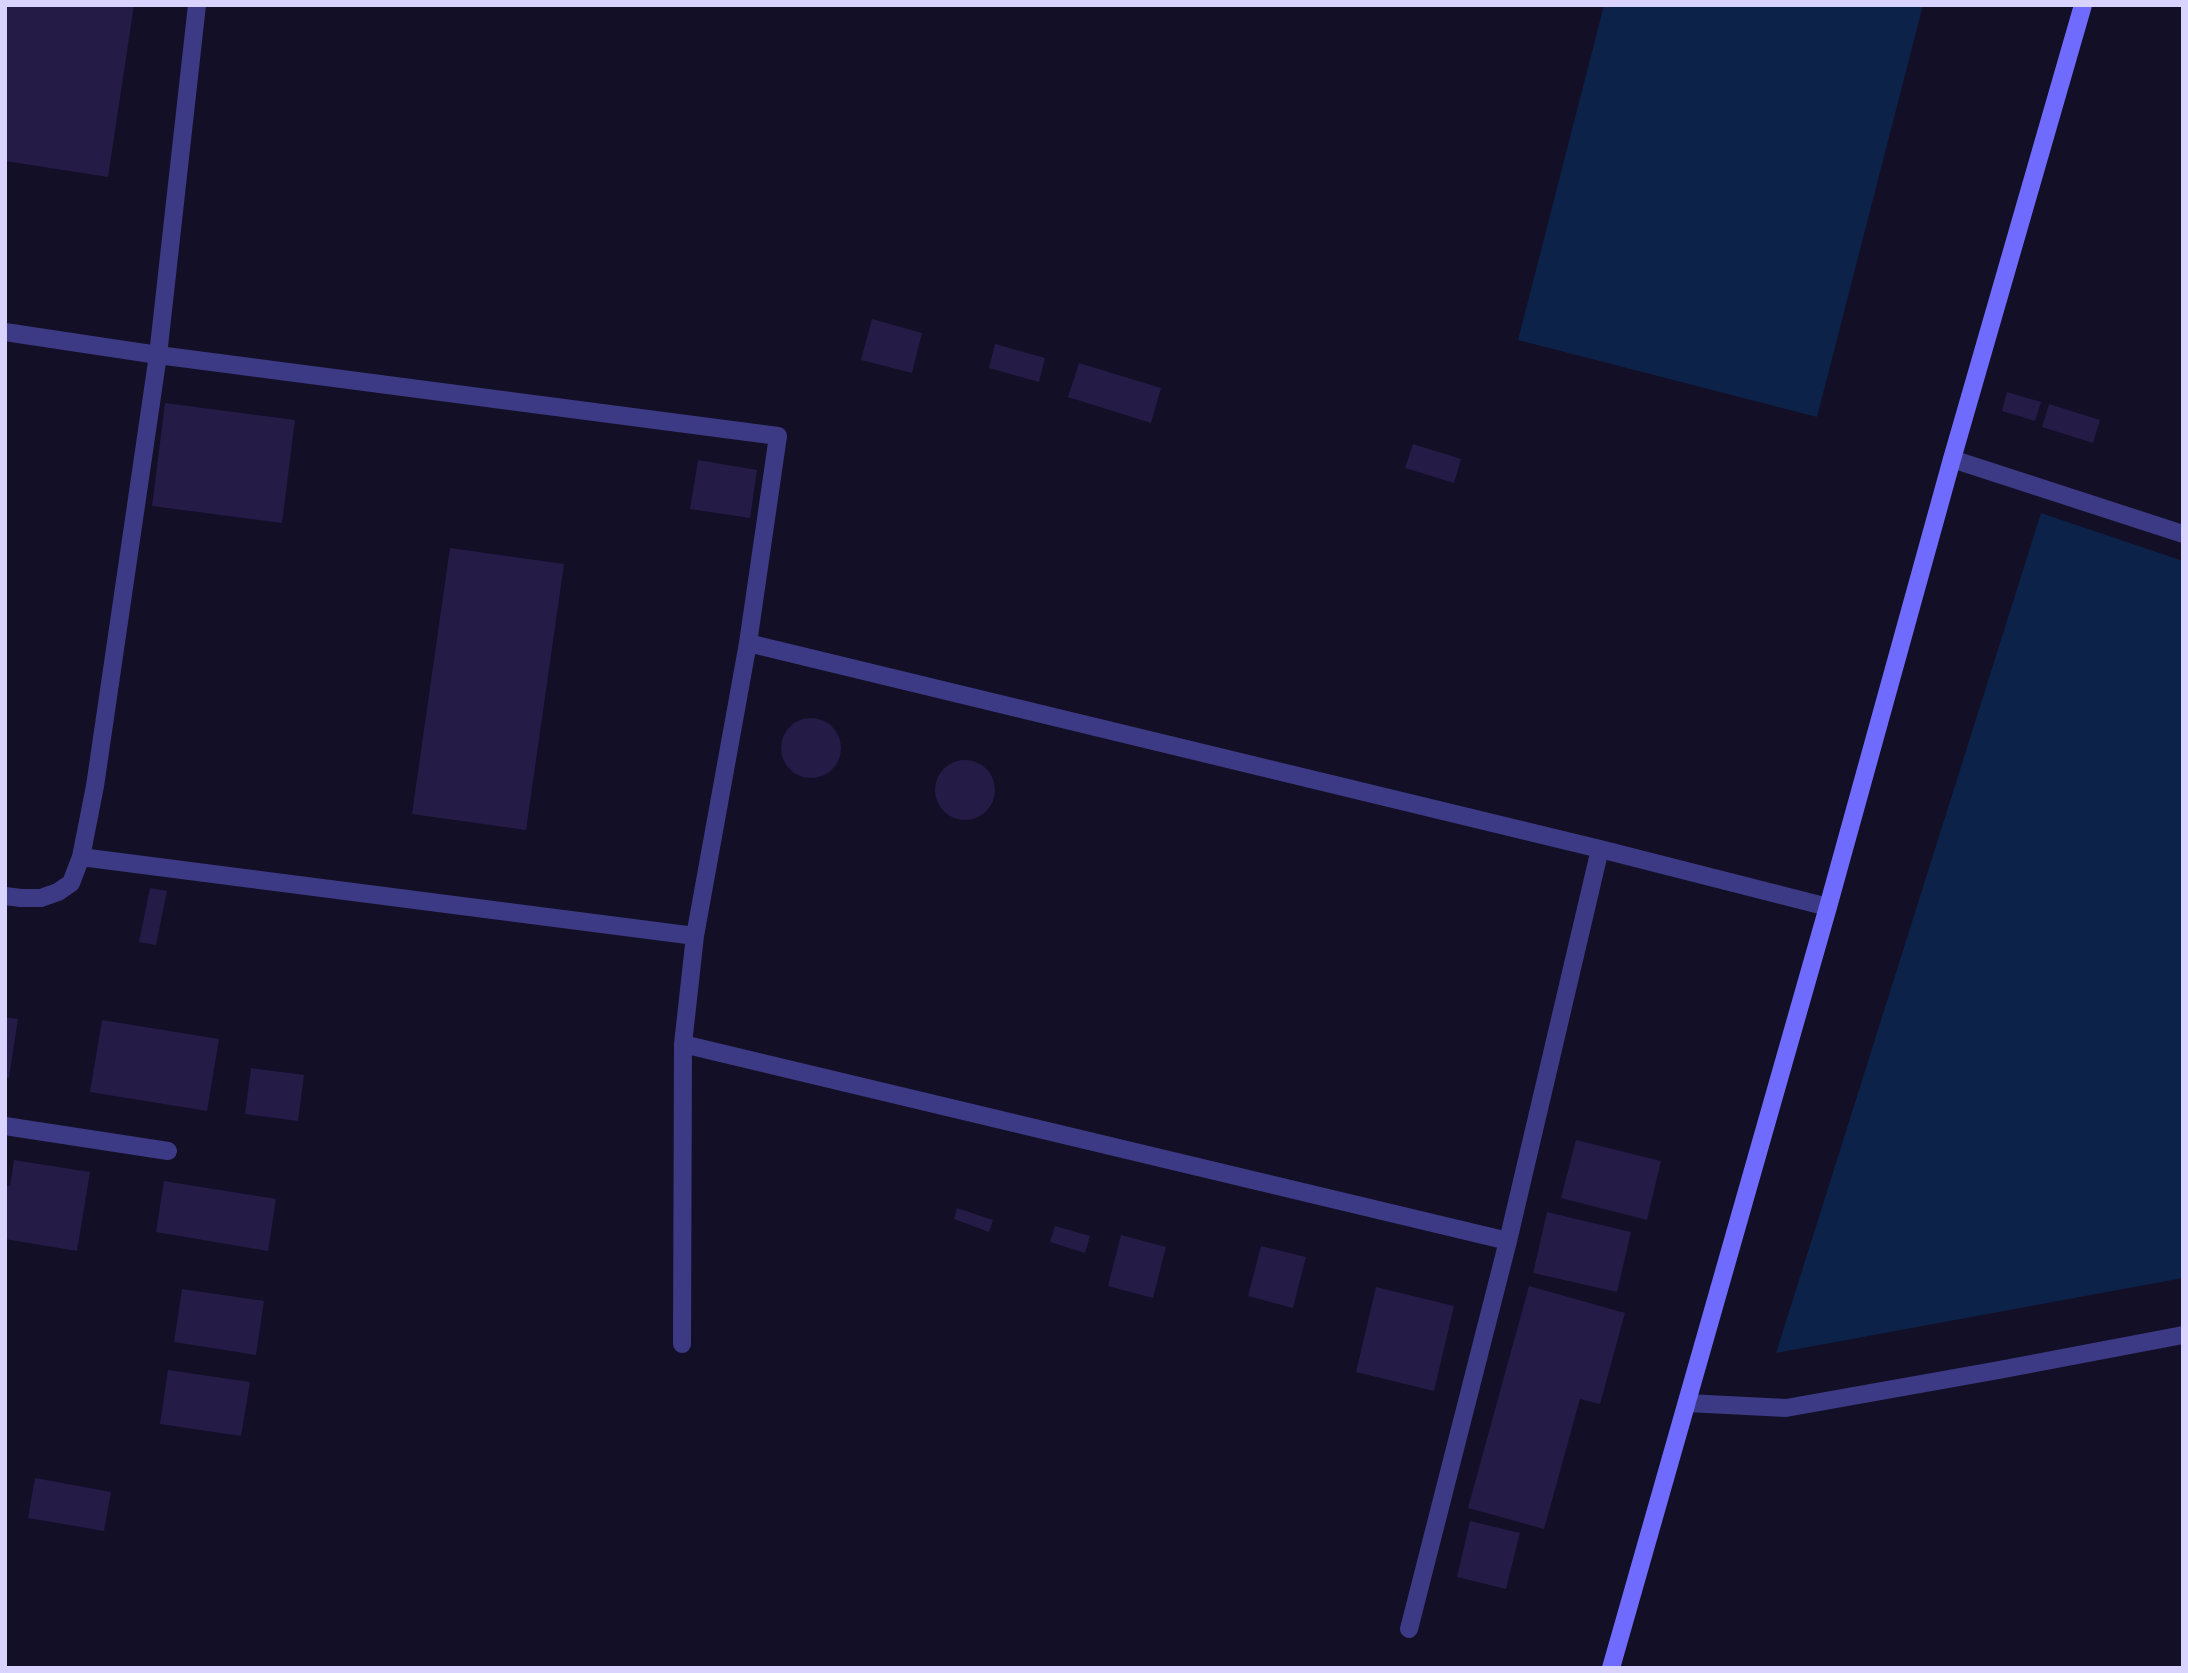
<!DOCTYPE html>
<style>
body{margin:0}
#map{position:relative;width:2188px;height:1673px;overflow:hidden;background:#130f26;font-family:"IBM Plex Sans",sans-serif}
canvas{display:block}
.frame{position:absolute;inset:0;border:7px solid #d9d4ff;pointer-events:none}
</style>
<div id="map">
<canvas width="2188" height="1673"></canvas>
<div class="frame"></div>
</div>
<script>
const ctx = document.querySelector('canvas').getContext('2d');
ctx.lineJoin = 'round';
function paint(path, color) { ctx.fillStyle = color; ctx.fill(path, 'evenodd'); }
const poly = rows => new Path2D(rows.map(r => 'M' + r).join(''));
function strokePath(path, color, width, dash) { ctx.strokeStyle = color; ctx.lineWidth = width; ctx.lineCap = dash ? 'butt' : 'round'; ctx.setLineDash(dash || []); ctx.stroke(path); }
paint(poly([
 [1604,5,1923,5,1817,417,1518,340],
 [2041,513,2183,561,2183,1278,1776,1353]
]), '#0c2248');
paint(poly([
 [5,5,134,5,108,177,5,161],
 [872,319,922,333,912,373,861,360],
 [995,344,1045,358,1039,382,989,368],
 [1079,363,1161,388,1151,423,1068,397],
 [2007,392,2041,402,2035,421,2002,411],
 [165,403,295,420,282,523,152,506],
 [2049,404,2100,420,2093,443,2042,427],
 [1413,444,1461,459,1454,483,1405,468],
 [698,460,757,470,750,518,690,509],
 [450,548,564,564,526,830,412,814],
 '781 748a30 30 0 1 1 60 0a30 30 0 1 1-60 0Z',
 '935 790a30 30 0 1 1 60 0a30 30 0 1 1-60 0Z',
 [150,888,167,891,156,945,139,942],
 [5,1017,18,1019,9,1078,5,1077],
 [102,1020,219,1039,207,1111,90,1092],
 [251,1068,304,1075,298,1121,245,1114],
 [1576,1140,1661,1161,1647,1220,1561,1198],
 [14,1160,90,1172,77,1251,5,1239,5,1186,10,1186],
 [164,1181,276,1199,268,1251,156,1232],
 [957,1208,993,1220,989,1232,954,1219],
 [1547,1212,1631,1232,1617,1292,1533,1273],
 [1055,1226,1090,1236,1085,1253,1050,1242],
 [1121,1235,1166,1247,1153,1298,1108,1286],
 [1261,1246,1306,1257,1293,1308,1248,1296],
 [1529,1286,1625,1313,1600,1404,1580,1399,1544,1529,1468,1508],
 [1376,1287,1454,1306,1434,1391,1356,1372],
 [182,1289,264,1301,256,1355,174,1342],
 [168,1370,250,1382,241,1436,160,1424],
 [35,1478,111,1492,104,1531,28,1518],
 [1470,1521,1520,1533,1506,1589,1457,1577]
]), '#241b47');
strokePath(poly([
 [5,332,158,355,778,436,748,643,695,936,683,1044,682,1344],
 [748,643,1600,849,1828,907],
 [81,857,695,936],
 [5,896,21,898,41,898,58,892,71,883,81,857,95,786,158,355,197,5],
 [683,1044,1508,1241],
 [5,1126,168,1151],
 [1409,1629,1508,1241,1600,849]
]), '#3d3a85', 18);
strokePath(poly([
 [1952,459,2183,534],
 [1687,1403,1786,1408,1999,1370,2183,1335]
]), '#3d3a85', 18);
strokePath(poly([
 [1611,1668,1828,907,1952,459,2083,5]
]), '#6f6bff', 18);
</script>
